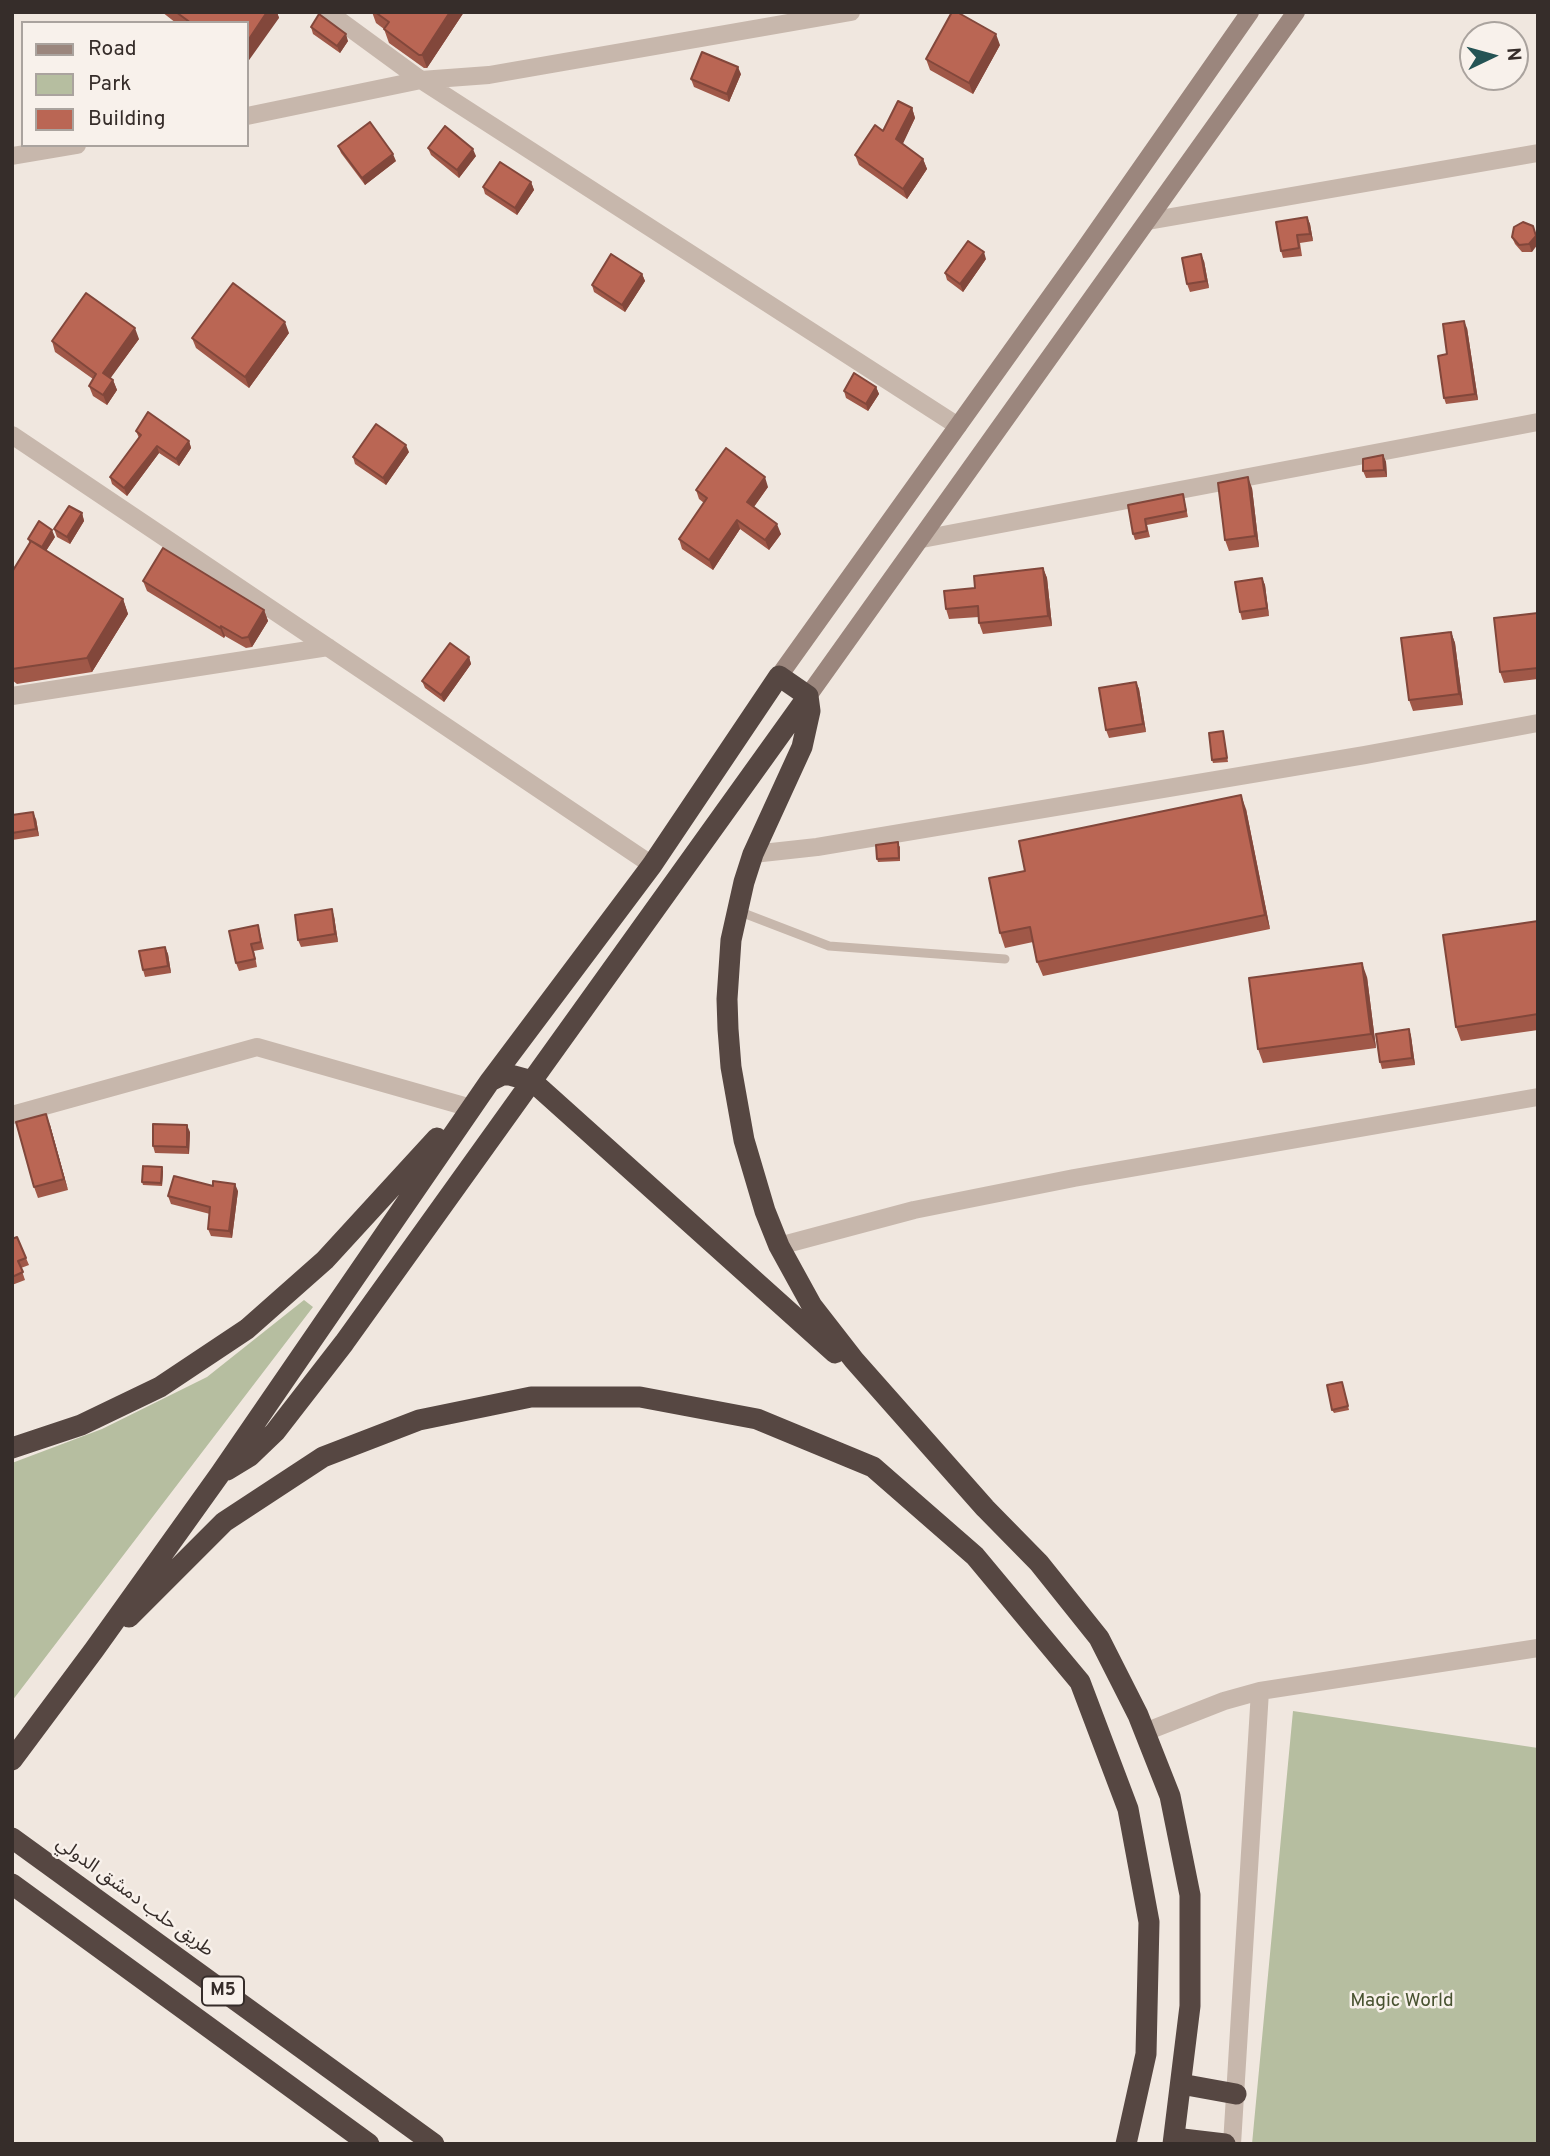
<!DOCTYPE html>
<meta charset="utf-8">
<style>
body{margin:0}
#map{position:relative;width:1550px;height:2156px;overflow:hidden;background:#f0e7df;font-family:Overpass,sans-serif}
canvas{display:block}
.frame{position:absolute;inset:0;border:14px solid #362d2a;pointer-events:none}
.legend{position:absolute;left:21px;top:21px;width:228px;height:126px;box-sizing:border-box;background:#f8f1eb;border:2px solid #aaa39e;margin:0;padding:9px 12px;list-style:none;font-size:21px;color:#362d2a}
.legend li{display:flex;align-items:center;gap:14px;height:35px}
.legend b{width:35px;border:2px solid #aaa39e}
.north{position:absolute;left:1459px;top:21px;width:70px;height:70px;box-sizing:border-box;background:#f8f1eb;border:2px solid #aaa39e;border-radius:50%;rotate:85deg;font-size:19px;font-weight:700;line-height:28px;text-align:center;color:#362d2a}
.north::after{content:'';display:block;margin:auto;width:24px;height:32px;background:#245354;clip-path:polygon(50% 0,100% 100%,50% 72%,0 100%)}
</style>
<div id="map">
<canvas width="1550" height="2156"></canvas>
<div class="frame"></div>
<ul class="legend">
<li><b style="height:9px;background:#9b867d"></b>Road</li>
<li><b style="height:19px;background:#b6bea0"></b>Park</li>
<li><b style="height:19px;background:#ba6654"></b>Building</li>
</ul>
<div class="north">N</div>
</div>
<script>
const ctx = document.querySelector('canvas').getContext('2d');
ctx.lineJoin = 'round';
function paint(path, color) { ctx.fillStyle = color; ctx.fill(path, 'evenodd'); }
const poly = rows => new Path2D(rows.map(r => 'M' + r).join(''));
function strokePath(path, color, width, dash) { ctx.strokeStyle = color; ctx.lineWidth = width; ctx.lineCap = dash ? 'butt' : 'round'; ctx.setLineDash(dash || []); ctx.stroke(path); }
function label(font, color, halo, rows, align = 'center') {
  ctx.font = font + ' Overpass,"Noto Sans Arabic",sans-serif'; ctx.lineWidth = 5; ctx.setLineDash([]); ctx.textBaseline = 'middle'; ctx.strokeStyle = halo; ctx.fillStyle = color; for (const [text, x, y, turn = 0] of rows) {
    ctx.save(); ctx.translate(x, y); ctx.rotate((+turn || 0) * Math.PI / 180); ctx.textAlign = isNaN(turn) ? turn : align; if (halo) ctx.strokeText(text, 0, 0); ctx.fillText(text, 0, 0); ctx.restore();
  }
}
paint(poly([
 [304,1300,313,1307,12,1701,12,1463,102,1429,207,1377],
 [1293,1711,1538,1748,1538,2144,1252,2144]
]), '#b6bea0');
strokePath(poly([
 [738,911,829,946,1005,959]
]), '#c7b7ac', 9);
strokePath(poly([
 [328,12,421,80,958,426],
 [247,116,421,80,489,75,851,12],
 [12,156,77,145],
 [1148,221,1538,153],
 [12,435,652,865],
 [922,539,1538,422],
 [12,696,328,647],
 [753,854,817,847,1365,755,1538,723],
 [12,1115,257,1047,471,1108],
 [779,1246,914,1210,1074,1178,1538,1097],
 [1145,1732,1224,1701,1260,1691,1538,1648],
 [1232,2144,1260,1691]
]), '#c7b7ac', 18);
strokePath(poly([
 [779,676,1083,251,1250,12],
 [808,696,1296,12]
]), '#9b867d', 18);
strokePath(poly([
 [490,1081,502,1075,510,1075,532,1081,835,1353],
 [12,1448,81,1425,160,1387,247,1329,325,1260,437,1138],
 [227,1470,250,1456,275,1432,344,1343,808,696],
 [129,1617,224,1522,323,1457,419,1420,531,1397,640,1397,757,1419,873,1467,975,1556,1080,1682,1128,1809,1149,1922,1146,2054,1126,2144],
 [12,1760,94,1650,220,1474,490,1081,652,865,779,676,808,696,810,711,802,747,753,854,744,882,731,940,727,999,728,1029,731,1067,744,1140,765,1211,779,1246,812,1306,854,1360,985,1508,1039,1563,1099,1638,1138,1715,1170,1796,1190,1895,1190,2006,1173,2144],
 [12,1838,434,2144],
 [12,1884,369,2144],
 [1181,2084,1236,2094],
 [1174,2138,1225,2144]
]), '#564742', 21);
paint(poly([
 [162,12,277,12,279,18,247,23,176,23],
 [372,12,464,12,427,68,424,68,389,43,384,29,376,23],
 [311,27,348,41,340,53,313,34],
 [1000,45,973,94,930,70,926,59],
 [741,74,729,102,694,87,691,79],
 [912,108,915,118,902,144,923,159,927,169,907,199,859,165,855,155],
 [338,146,396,161,365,185,341,153],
 [428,148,476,156,459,178,431,155],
 [531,182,534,190,517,215,485,194,483,187],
 [1307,217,1310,224,1313,241,1300,243,1302,256,1283,258,1281,251],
 [1535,233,1532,252,1522,252,1515,244,1512,237],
 [986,259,963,292,947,280,945,273],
 [1204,261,1209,288,1190,292,1187,284],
 [642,274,645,281,625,312,594,292,592,285],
 [1467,328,1478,400,1446,404,1444,398,1447,354],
 [289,333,249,388,196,348,192,338],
 [139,339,110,378,113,380,117,390,107,405,93,396,89,386,93,379,55,352,52,341],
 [876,387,879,394,868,411,846,398,844,391],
 [136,431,189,441,191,448,179,466,159,453,127,496,112,484,110,477,139,438],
 [409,452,386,485,355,464,353,457],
 [1383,455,1386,462,1387,477,1366,478,1363,471],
 [768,487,754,507,781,534,769,550,740,529,713,570,682,549,679,539,704,503,699,499,696,490],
 [1252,488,1259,547,1229,551,1225,540],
 [1183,494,1188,517,1147,525,1150,537,1135,540,1133,534,1128,505],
 [82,513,84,521,70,544,57,537,54,529],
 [55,537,46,551,123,599,128,614,92,672,17,684,12,680,12,572,30,544,28,539],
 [1043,568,1047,578,1052,626,983,634,979,623,979,617,949,619,946,609,975,588],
 [1262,578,1265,585,1269,616,1242,620,1240,612],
 [143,581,264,610,268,621,252,647,246,648,225,636,224,638,147,591],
 [1538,613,1538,679,1504,683,1500,672],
 [1451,632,1455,643,1463,705,1413,711,1409,700],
 [469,657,471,664,444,702,425,688,422,681],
 [1136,682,1139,689,1146,732,1109,738,1106,730],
 [1223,731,1228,762,1213,763,1212,760],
 [1246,809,1270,929,1043,976,1037,962,1033,942,1005,948,1000,933],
 [12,815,36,819,39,836,12,840],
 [900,846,900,861,878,862,877,859],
 [334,916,338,942,301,947,298,940],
 [1538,921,1538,1030,1461,1041,1456,1027],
 [258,925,264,949,254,951,257,967,239,971,236,963],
 [165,947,168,954,171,973,145,977,143,970],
 [1367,977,1376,1048,1263,1063,1258,1049],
 [1409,1029,1411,1036,1415,1065,1382,1069,1380,1062],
 [50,1125,68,1190,38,1198,34,1187],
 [190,1132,189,1154,155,1153,153,1146],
 [163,1171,162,1186,143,1185,142,1182],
 [213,1186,238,1191,232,1238,211,1236,208,1229,210,1214,171,1204,168,1196],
 [17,1237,29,1265,21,1268,25,1280,12,1285,12,1239],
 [1343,1385,1349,1410,1334,1413,1332,1410]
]), '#a05848');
paint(poly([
 [267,12,277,12,279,18,247,63,247,42],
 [450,12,464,12,427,68,422,55],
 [346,34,348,41,340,53,337,46],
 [996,34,1000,45,973,94,969,83],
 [738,67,741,74,729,102,727,94],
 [912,108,915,118,900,150,896,139],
 [473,149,476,156,459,178,457,170],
 [393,154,396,161,365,185,362,178],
 [923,159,927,169,907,199,903,189],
 [531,182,534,190,517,215,515,208],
 [1307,217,1310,224,1313,241,1310,234],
 [1533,226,1538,244,1532,252,1529,244],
 [984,252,986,259,963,292,960,284],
 [1201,254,1204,261,1209,288,1206,281],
 [642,274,645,281,625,312,622,305],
 [1464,321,1467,328,1478,400,1475,394],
 [285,322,289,333,249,388,245,377],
 [135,328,139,339,107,383,103,373],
 [113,380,117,390,107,405,103,395],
 [876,387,879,394,868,411,866,404],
 [189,441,191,448,179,466,176,459],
 [406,445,409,452,386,485,383,478],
 [157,446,159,453,127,496,124,488],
 [1383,455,1386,462,1387,477,1384,470],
 [765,477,768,487,750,512,747,502],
 [1248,477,1252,488,1259,547,1255,536],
 [82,513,84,521,70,544,67,537],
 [737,520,740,529,713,570,709,560],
 [777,524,781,534,769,550,765,540],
 [52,530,55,537,44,554,42,547],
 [1043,568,1047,578,1052,626,1048,616],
 [1262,578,1265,585,1269,616,1267,608],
 [123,599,128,614,92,672,87,658],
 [264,610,268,621,252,647,248,637],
 [221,626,225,636,224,638,220,628],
 [1451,632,1455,643,1463,705,1459,694],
 [469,657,471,664,444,702,441,695],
 [1136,682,1139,689,1146,732,1143,724],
 [1241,795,1246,809,1270,929,1265,915],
 [33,812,36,819,39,836,36,829],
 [332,909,334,916,338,942,335,934],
 [165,947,168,954,171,973,168,966],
 [1362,963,1367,977,1376,1048,1371,1034],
 [1409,1029,1411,1036,1415,1065,1412,1058],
 [46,1114,50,1125,68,1190,64,1179],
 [187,1125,190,1132,189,1154,187,1147],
 [162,1167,163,1171,162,1186,161,1183],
 [235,1184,238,1191,232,1238,229,1231]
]), '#82473b');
const building = poly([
 [176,12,267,12,247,42,247,23,191,23,176,12],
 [375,12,450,12,422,55,419,55,384,29,389,22,375,12],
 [952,12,957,12,996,34,969,83,926,59,952,12],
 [319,14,346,34,337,46,311,27,319,14],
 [702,52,738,67,727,94,691,79,702,52],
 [898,101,912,108,896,139,923,159,903,189,855,155,875,125,883,131,898,101],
 [370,122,393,154,362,178,338,146,370,122],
 [445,126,473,149,457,170,428,148,445,126],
 [500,162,531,182,515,208,483,187,500,162],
 [1307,217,1310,234,1297,235,1299,248,1281,251,1276,222,1307,217],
 [1523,222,1533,226,1536,236,1529,244,1519,245,1512,237,1514,227,1523,222],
 [968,241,984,252,960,284,945,273,968,241],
 [611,254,642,274,622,305,592,285,611,254],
 [1201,254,1206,281,1187,284,1182,258,1201,254],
 [233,283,285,322,245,377,192,338,233,283],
 [86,293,135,328,103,373,113,380,103,395,89,386,96,374,52,341,86,293],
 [1464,321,1475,394,1444,398,1438,356,1447,354,1443,324,1464,321],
 [854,373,876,387,866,404,844,391,854,373],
 [148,412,189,441,176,459,157,446,124,488,110,477,141,435,136,431,148,412],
 [376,424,406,445,383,478,353,457,376,424],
 [726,448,765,477,747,502,777,524,765,540,737,520,709,560,679,539,707,498,696,490,726,448],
 [1383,455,1384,470,1363,471,1363,459,1383,455],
 [1248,477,1255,536,1225,540,1218,483,1248,477],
 [1183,494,1186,511,1145,519,1147,531,1133,534,1128,505,1183,494],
 [69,506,82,513,67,537,54,529,69,506],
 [39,521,52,530,42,547,28,539,39,521],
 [31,541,123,599,87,658,12,669,12,572,31,541],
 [163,548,264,610,248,637,242,638,221,626,220,628,143,581,163,548],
 [1043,568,1048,616,979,623,978,606,946,609,944,591,975,588,974,576,1043,568],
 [1262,578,1267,608,1240,612,1235,582,1262,578],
 [1538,613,1538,668,1500,672,1494,618,1538,613],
 [1451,632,1459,694,1409,700,1401,638,1451,632],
 [450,643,469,657,441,695,422,681,450,643],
 [1136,682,1143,724,1106,730,1099,688,1136,682],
 [1223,731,1227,758,1212,760,1209,733,1223,731],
 [1241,795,1265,915,1037,962,1030,927,1000,933,989,878,1025,871,1019,841,1241,795],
 [33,812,36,829,12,833,12,815,33,812],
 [898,842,899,858,877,859,876,845,898,842],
 [332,909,335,934,298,940,295,915,332,909],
 [1538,921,1538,1014,1456,1027,1443,935,1538,921],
 [258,925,261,942,251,944,255,959,236,963,229,931,258,925],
 [165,947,168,966,143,970,139,951,165,947],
 [1362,963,1371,1034,1258,1049,1249,978,1362,963],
 [1409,1029,1412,1058,1380,1062,1376,1034,1409,1029],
 [46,1114,64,1179,34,1187,16,1122,46,1114],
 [153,1124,187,1125,187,1147,153,1146,153,1124],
 [143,1166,162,1167,161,1183,142,1182,143,1166],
 [174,1176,213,1186,213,1181,235,1184,229,1231,208,1229,210,1207,168,1196,174,1176],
 [17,1237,26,1258,18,1261,23,1272,12,1277,12,1239,17,1237],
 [1342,1382,1348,1406,1332,1410,1327,1385,1342,1382]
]);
paint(building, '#ba6654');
strokePath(building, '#82473b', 2);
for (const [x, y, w] of [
 [223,1991,42]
]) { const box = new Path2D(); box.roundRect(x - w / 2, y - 14.5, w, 29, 5); ctx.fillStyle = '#f8f1eb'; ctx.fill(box); strokePath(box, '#362d2a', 2); }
label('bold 18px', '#362d2a', null, [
 ["M5",223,1991]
]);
label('19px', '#362d2a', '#f8f1eb', [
 ["طريق حلب دمشق الدولي",134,1898,36]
]);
label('19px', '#485230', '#f8f1eb', [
 ["Magic World",1402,2002]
]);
</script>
